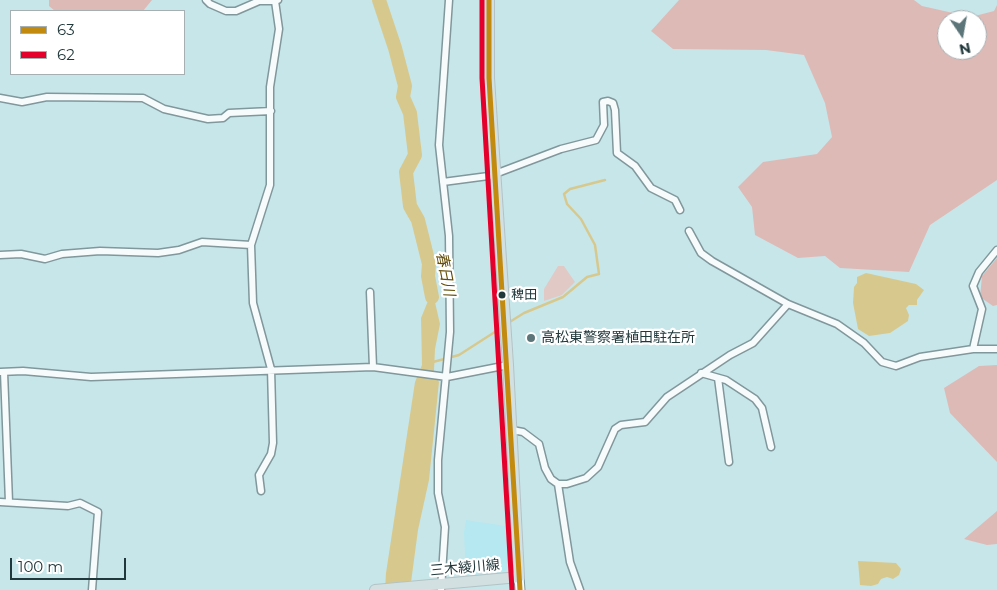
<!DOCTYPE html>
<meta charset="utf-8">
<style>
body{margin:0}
#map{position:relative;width:997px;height:590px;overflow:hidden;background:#c7e6ea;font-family:Montserrat,sans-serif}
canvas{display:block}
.legend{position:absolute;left:10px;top:10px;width:175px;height:65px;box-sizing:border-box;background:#fff;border:1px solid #a6afb1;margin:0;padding:6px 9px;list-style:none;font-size:15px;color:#21383b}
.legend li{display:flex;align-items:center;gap:10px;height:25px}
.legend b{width:25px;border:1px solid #a6afb1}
.north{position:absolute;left:937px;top:10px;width:50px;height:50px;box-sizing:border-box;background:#fff;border:1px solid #a6afb1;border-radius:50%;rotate:168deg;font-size:14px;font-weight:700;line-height:20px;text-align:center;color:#21383b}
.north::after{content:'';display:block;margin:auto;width:18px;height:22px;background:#5b7578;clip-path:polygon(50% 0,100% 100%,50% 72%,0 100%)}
.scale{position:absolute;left:10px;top:558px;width:116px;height:22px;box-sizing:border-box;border:2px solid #21383b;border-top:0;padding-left:6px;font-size:15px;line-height:18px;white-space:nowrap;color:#21383b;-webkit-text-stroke:4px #fff;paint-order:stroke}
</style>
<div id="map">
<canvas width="997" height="590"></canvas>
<ul class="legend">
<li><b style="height:6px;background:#c28a0f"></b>63</li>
<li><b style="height:6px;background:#e4002b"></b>62</li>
</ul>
<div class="north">N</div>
<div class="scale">100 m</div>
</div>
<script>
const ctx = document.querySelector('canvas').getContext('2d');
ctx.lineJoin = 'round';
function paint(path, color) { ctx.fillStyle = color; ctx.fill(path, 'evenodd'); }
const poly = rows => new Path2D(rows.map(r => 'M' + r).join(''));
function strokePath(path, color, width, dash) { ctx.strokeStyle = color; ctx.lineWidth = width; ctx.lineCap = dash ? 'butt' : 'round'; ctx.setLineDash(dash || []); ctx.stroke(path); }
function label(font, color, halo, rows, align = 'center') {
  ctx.font = font + ' Montserrat,"Noto Sans JP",sans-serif'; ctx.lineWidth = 4.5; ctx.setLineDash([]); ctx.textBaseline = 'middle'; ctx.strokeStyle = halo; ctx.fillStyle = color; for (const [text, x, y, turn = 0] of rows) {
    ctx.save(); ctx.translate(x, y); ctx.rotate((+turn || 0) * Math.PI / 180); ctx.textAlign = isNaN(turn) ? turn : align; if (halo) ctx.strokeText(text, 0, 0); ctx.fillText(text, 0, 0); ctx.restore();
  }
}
paint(poly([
 [466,520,512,527,514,560,505,571,466,576,464,532]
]), '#b5e8f0');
paint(poly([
 [558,266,564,266,575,282,562,295,544,301,544,289]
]), '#e1c9c6');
paint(poly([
 [49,0,152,0,143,11,55,11,49,6],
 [679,0,914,0,922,6,971,17,994,11,997,5,997,180,930,225,909,272,840,268,825,256,798,258,755,235,752,207,738,187,763,162,817,154,832,137,825,103,804,55,766,50,673,49,651,31],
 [947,20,977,20,977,50,947,50],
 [997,258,997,305,993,306,980,297,982,276],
 [997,365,997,462,950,413,944,388,979,366],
 [997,511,997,544,987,545,964,539]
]), '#debab6');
paint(poly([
 [866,273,916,284,924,290,917,300,917,305,909,305,906,308,909,315,908,321,890,333,869,336,858,329,853,303,854,287,857,283,857,277],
 [429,276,440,324,435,349,434,371,439,382,429,480,418,530,410,590,385,590,386,573,415,382,422,365,421,318,428,301],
 [858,561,896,563,901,569,899,575,893,579,887,577,881,579,878,584,871,586,860,585]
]), '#d7c98e');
strokePath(poly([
 [508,323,524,313,563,297,587,277,599,274,595,245,581,219,567,204,564,194,570,189,605,180],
 [433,362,459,355,501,328]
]), '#d7c98e', 2.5);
strokePath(poly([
 [379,0,395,48,405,86,403,97,410,113,415,155,406,172,410,206,418,220,429,264,428,276,432,297]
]), '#d7c98e', 14);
const street = poly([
 [206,0,210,4,226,11,236,11,259,1,275,1],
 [0,98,22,102,47,97,143,98,164,109,208,119,223,118,229,113,271,111],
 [495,174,561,149,596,140,604,125,603,102,608,101,613,103,615,110,617,153,635,166,651,188,675,200,680,210],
 [443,182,496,175],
 [689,231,701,253,712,261,788,304,837,324,864,343,882,362,896,366,920,357,973,349,997,349],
 [0,255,21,254,45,259,62,254,100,251,158,253,179,250,202,242,251,245],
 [370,292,373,367],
 [973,349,982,309,973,286,979,272,997,250],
 [0,372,23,371,91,377,373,367,447,377,508,365],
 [4,372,9,502],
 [701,373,726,380,755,399,762,408,771,447],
 [718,378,729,462],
 [512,430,523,432,539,444,545,468,551,479,558,484,567,484,586,478,598,467,615,429,621,425,645,422,667,397,730,355,753,343,788,304],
 [558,484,570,562,580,590],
 [261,491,259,475,271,454,273,443,271,369,253,303,251,245,270,185,270,87,279,29,275,1,278,0],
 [0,502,68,506,80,503,98,512,92,590],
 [441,590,445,527,438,493,438,460,450,332,449,236,439,145,449,0]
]);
const secondary = poly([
 [519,577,520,590]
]);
const primary = poly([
 [375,590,519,577,508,365,489,78,489,0]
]);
strokePath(street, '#80979b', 9);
strokePath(secondary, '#80979b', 11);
strokePath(primary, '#b3c3c5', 12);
strokePath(street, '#f7fbfc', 6);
strokePath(secondary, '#f7fbfc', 9);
strokePath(primary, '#d3e0e2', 10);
strokePath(poly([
 [489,0,489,78,520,590]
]), '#c28a0f', 5);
strokePath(poly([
 [482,0,482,78,512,590]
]), '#e4002b', 5);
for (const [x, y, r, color] of [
 [502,295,4.5,"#21383b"],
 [531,338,5,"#5b7578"]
]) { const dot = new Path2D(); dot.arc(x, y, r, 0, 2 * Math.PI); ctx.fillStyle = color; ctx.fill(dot); strokePath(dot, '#fff', 2); }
label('13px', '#21383b', '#fff', [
 ["稗田",511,295]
], 'left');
label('14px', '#21383b', '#fff', [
 ["高松東警察署植田駐在所",541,338]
], 'left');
label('14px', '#21383b', '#fff', [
 ["三木綾川線",465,568,-5]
]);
label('italic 15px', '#644d07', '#fff', [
 ["春日川",445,274,79]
]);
</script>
